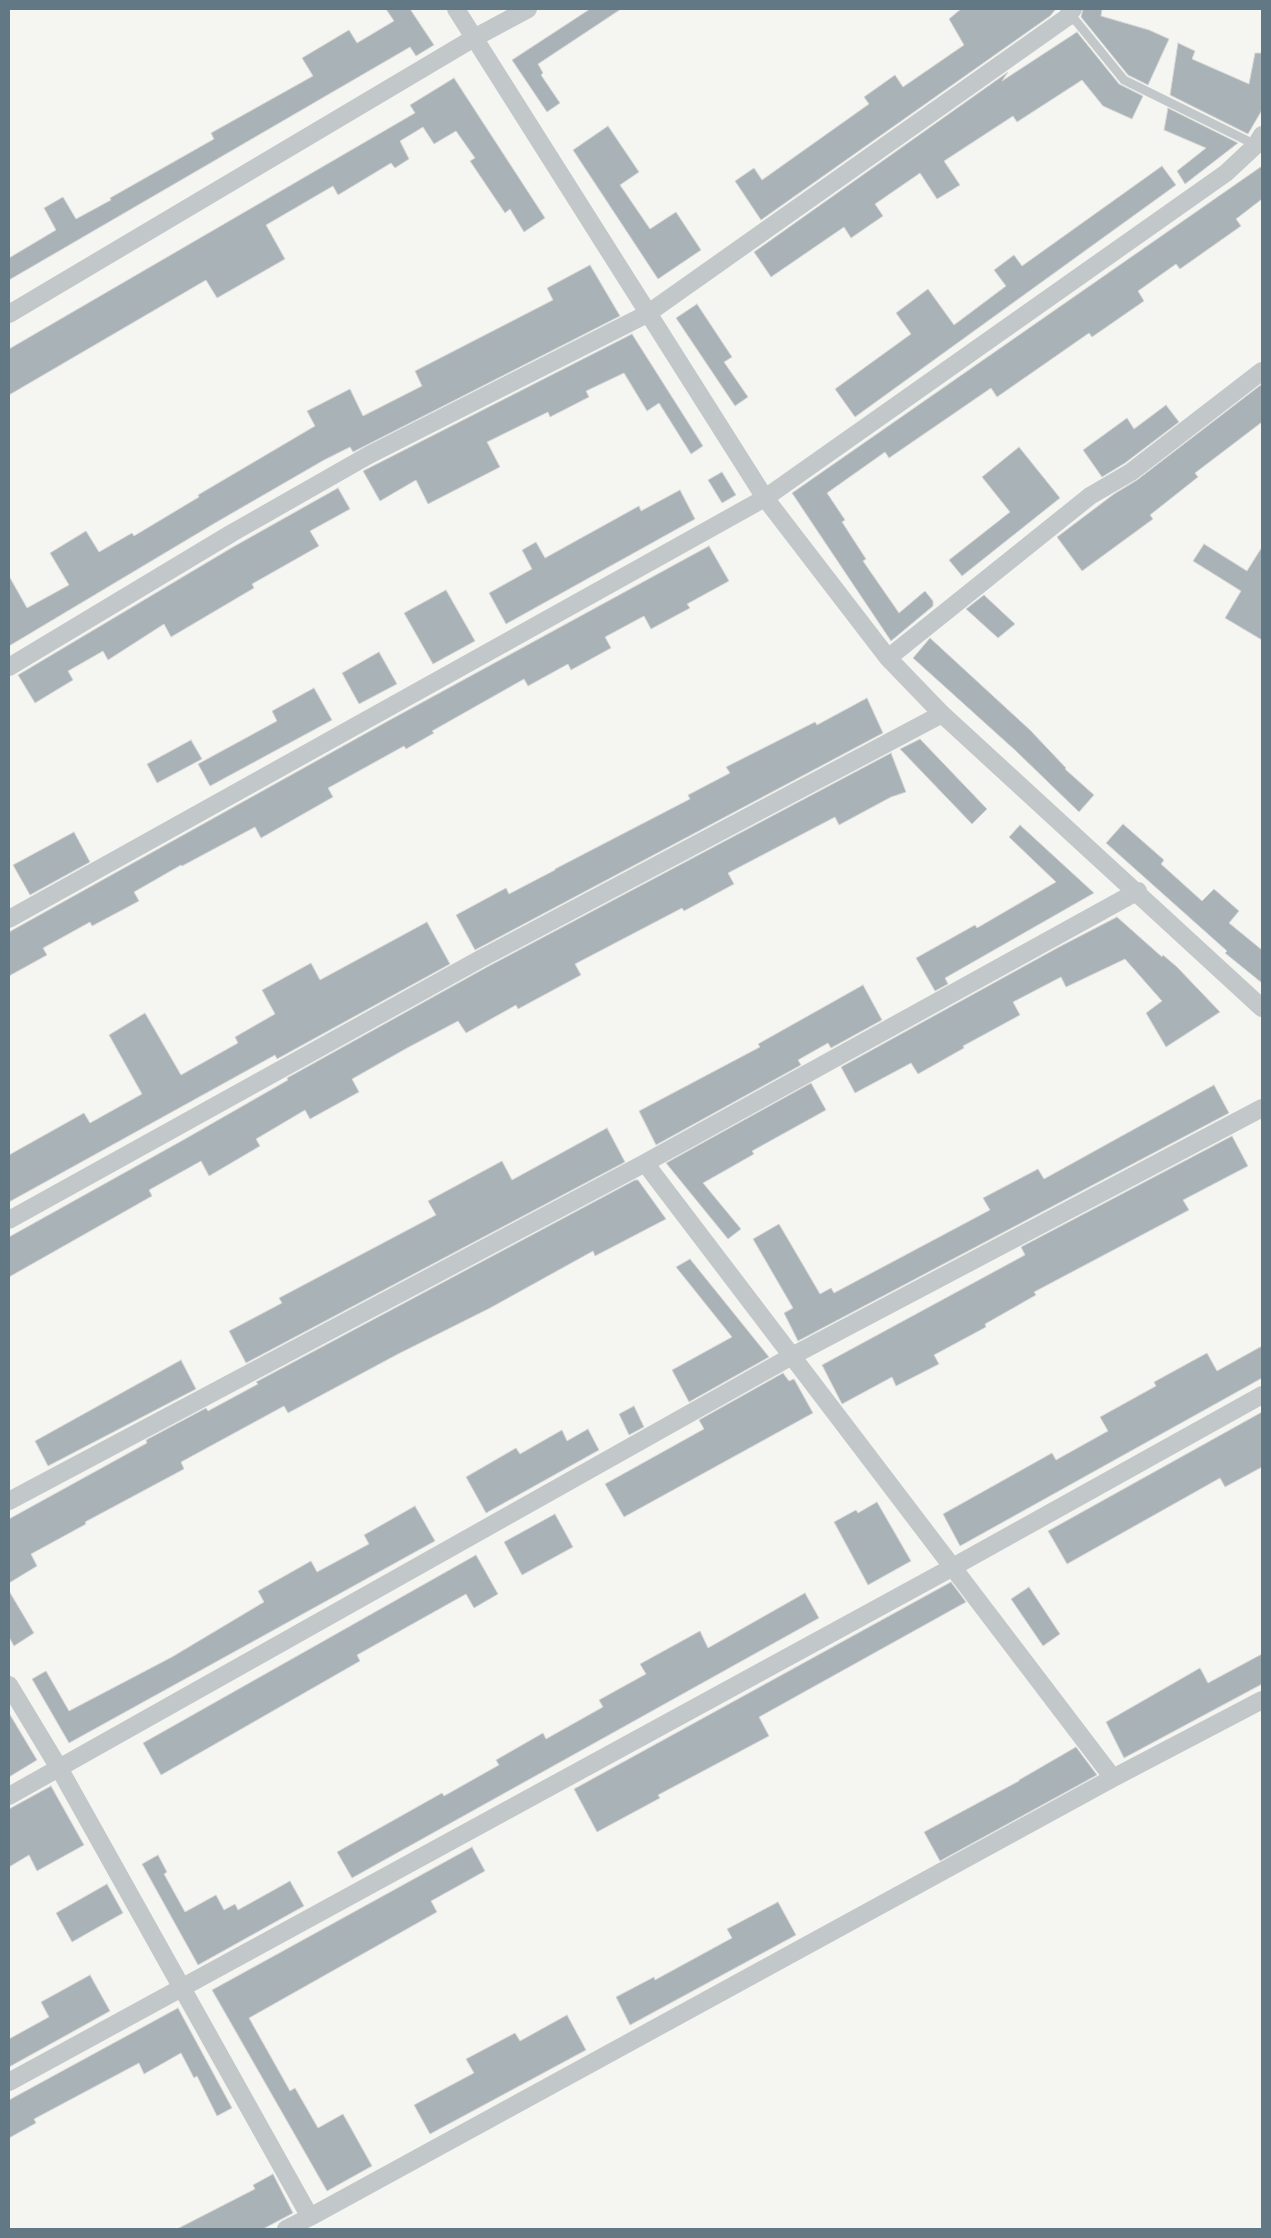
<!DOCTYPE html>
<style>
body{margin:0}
#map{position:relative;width:1271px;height:2238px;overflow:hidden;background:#f5f5f1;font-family:"Open Sans",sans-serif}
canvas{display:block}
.frame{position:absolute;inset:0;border:10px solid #627884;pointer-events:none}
</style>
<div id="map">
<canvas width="1271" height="2238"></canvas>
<div class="frame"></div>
</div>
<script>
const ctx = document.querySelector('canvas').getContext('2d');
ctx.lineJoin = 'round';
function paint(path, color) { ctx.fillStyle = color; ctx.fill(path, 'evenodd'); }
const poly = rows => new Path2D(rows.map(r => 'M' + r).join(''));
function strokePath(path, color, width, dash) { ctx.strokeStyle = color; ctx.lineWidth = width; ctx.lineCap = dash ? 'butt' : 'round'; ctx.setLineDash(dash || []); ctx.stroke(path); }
const building = poly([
 [386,9,410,9,434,45,416,56,410,47,9,280,9,258,56,230,44,208,63,197,76,219,111,200,110,198,214,139,211,133,313,76,302,58,349,30,357,43,394,21,386,9],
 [590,9,621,9,538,64,543,73,541,75,560,103,547,112,512,60,590,9],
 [961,9,1056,9,1050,16,761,220,735,181,754,168,762,180,869,104,864,97,895,75,903,87,964,45,949,19,961,9],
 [1083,9,1102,9,1101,16,1149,30,1169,39,1148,85,1128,75,1081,17,1083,9],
 [1077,32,1119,84,1143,96,1132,119,1103,106,1082,80,1017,122,1013,116,944,161,960,185,937,199,920,173,875,204,883,216,851,238,844,227,771,277,754,252,1008,72,1002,81,1077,32],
 [1178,43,1195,51,1192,59,1249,84,1255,53,1262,53,1262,110,1248,134,1170,95,1178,43],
 [454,78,545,218,524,232,510,209,505,213,470,161,475,158,456,131,434,144,423,127,400,141,409,159,395,168,391,163,338,195,333,186,266,225,285,259,217,298,206,280,9,395,9,349,415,113,410,105,454,78],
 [1168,108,1238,143,1185,184,1177,171,1206,148,1164,130,1168,108],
 [608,126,639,172,620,185,650,229,676,212,701,250,658,279,573,150,608,126],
 [1162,166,1176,185,855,417,835,389,911,334,896,313,928,289,954,325,1006,286,994,270,1014,255,1022,266,1162,166],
 [1262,166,1262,199,1236,219,1241,226,1180,269,1176,264,1138,291,1144,301,1092,337,1089,333,997,397,991,388,889,458,885,452,827,493,845,520,842,522,866,559,863,561,899,613,925,591,933,601,933,606,891,641,792,493,1262,166],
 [590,265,620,316,353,452,350,447,324,460,215,523,9,646,9,576,27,608,69,585,50,553,86,531,99,552,132,533,134,536,199,497,198,495,315,426,307,411,350,389,363,416,422,386,415,371,553,300,547,288,590,265],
 [697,304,732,357,724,362,748,397,735,406,676,318,697,304],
 [632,334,703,446,691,454,659,403,647,411,624,373,586,391,589,397,550,417,548,412,487,442,500,467,428,504,416,480,380,501,363,471,632,334],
 [1262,384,1262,422,1195,473,1198,477,1150,515,1153,519,1082,571,1057,537,1114,494,1137,480,1262,384],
 [1166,405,1179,422,1125,463,1102,477,1083,450,1127,418,1134,429,1166,405],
 [1019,447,1060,498,962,576,949,560,1010,512,982,477,1019,447],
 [722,472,736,495,722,503,708,480,722,472],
 [338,488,350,509,310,531,319,546,252,584,254,588,171,637,164,624,108,660,103,651,68,671,73,680,35,703,18,675,233,547,338,488],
 [680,490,695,519,506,624,489,593,532,569,522,550,536,542,545,558,639,506,641,511,680,490],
 [1204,544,1247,571,1262,547,1262,640,1225,618,1241,591,1193,561,1204,544],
 [709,546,729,581,687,604,690,608,651,629,644,616,605,637,611,648,571,670,568,664,528,686,524,679,432,731,434,733,406,749,404,746,328,788,333,797,261,838,255,827,182,866,181,865,134,892,139,901,92,926,90,922,43,948,47,955,9,976,9,932,388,721,709,546],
 [446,590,475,641,433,664,404,613,446,590],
 [984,595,1015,624,998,638,966,609,984,595],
 [930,638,1030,730,1066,768,1065,769,1094,795,1079,812,1016,751,913,658,930,638],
 [379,652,397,684,359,704,342,673,379,652],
 [314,688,332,720,210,786,198,764,277,721,272,711,314,688],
 [867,698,883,733,475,950,456,915,506,888,509,894,555,870,555,869,690,799,688,795,730,773,726,767,815,722,817,725,867,698],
 [920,739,987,809,972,824,900,749,920,739],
 [191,740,202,759,157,783,147,764,191,740],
 [891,753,906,792,891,797,839,825,835,817,728,873,734,884,684,911,682,908,575,964,581,975,518,1009,516,1005,466,1033,458,1021,407,1048,352,1079,359,1092,310,1119,305,1110,256,1139,260,1146,209,1176,201,1161,149,1190,152,1196,9,1277,9,1237,185,1139,288,1080,287,1078,487,967,891,753],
 [1123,824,1164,860,1161,864,1202,901,1214,889,1239,911,1229,923,1262,950,1262,983,1225,953,1227,951,1106,843,1123,824],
 [1020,825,1094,893,945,978,948,984,935,991,916,958,975,925,977,928,1056,882,1009,837,1020,825],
 [74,832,90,862,30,895,13,865,74,832],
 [1117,917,1162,957,1163,955,1177,967,1220,1012,1166,1047,1146,1013,1162,1001,1125,959,1066,987,1061,977,1013,1002,1020,1015,963,1046,964,1048,918,1074,911,1063,855,1093,841,1067,1059,947,1117,917],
 [427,922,450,964,277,1059,275,1055,9,1202,9,1155,84,1113,90,1123,142,1094,109,1035,145,1013,181,1075,238,1043,235,1037,275,1014,262,990,311,963,320,980,427,922],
 [863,985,882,1020,831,1048,828,1043,798,1060,801,1065,656,1145,639,1111,760,1047,758,1044,863,985],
 [811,1083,826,1110,752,1151,754,1154,703,1183,741,1229,728,1239,666,1163,811,1083],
 [1214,1085,1229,1113,798,1341,784,1313,793,1308,753,1239,779,1224,820,1294,831,1288,834,1293,990,1210,983,1198,1038,1169,1044,1179,1214,1085],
 [607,1128,625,1162,246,1363,229,1331,282,1303,279,1298,436,1215,428,1201,502,1161,512,1180,607,1128],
 [1232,1136,1248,1166,1183,1200,1189,1210,1034,1292,1036,1295,985,1324,986,1327,934,1355,939,1364,896,1386,892,1377,842,1404,822,1365,1025,1255,1021,1247,1232,1136],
 [635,1180,638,1180,666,1219,595,1256,593,1251,490,1308,398,1354,288,1413,284,1406,181,1462,184,1469,85,1522,86,1524,31,1554,37,1566,9,1583,9,1519,147,1443,146,1440,206,1408,208,1411,258,1384,256,1382,635,1180],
 [690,1259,769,1357,689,1402,672,1370,732,1337,676,1267,690,1259],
 [1262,1346,1262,1378,960,1546,943,1514,1052,1453,1056,1460,1108,1431,1100,1417,1156,1386,1154,1382,1207,1353,1217,1371,1262,1346],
 [181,1360,196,1389,48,1466,35,1441,181,1360],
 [783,1373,789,1381,794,1379,813,1413,624,1517,605,1484,704,1429,699,1420,783,1373],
 [634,1406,644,1427,629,1435,619,1414,634,1406],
 [1262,1412,1262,1467,1225,1487,1220,1478,1067,1564,1048,1531,1262,1412],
 [588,1429,599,1450,486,1513,466,1477,516,1448,520,1454,562,1430,567,1441,588,1429],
 [877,1502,911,1561,868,1585,834,1522,856,1510,858,1513,877,1502],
 [415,1506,435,1541,69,1743,32,1679,46,1671,69,1711,172,1657,264,1602,258,1591,311,1561,317,1572,369,1544,364,1535,415,1506],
 [555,1514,573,1547,522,1575,504,1542,555,1514],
 [476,1555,498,1594,474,1608,466,1594,357,1655,360,1661,161,1775,143,1743,476,1555],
 [951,1582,966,1602,759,1717,769,1736,658,1795,660,1798,597,1832,574,1789,951,1582],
 [1029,1587,1060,1634,1043,1646,1011,1599,1029,1587],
 [9,1591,34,1633,14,1646,9,1637,9,1591],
 [805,1593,819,1618,352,1878,337,1852,442,1793,444,1796,499,1765,496,1760,543,1733,546,1739,603,1707,599,1700,646,1674,640,1664,700,1631,708,1648,805,1593],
 [1262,1654,1262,1684,1124,1758,1106,1722,1200,1668,1208,1683,1262,1654],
 [9,1713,37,1760,9,1777,9,1713],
 [1076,1747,1097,1775,940,1861,924,1832,1019,1781,1019,1780,1076,1747],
 [51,1786,84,1845,37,1871,29,1855,9,1867,9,1809,51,1786],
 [472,1847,485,1871,431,1901,437,1912,249,2018,290,2091,295,2088,318,2128,343,2114,372,2166,327,2191,212,1990,472,1847],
 [158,1855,167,1872,164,1874,185,1912,216,1895,224,1910,235,1904,238,1910,290,1881,304,1906,198,1965,142,1864,158,1855],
 [107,1884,123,1913,72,1942,56,1913,107,1884],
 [778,1902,796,1935,630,2025,616,1997,654,1977,655,1980,732,1938,727,1929,778,1902],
 [90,1975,110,2011,9,2067,9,2039,49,2017,41,2002,90,1975],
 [178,2008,232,2108,217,2116,197,2076,194,2078,181,2053,144,2074,139,2063,34,2119,36,2123,9,2138,9,2100,178,2008],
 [567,2015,586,2050,430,2134,414,2105,474,2073,466,2059,515,2033,520,2041,567,2015],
 [273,2174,293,2213,263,2229,177,2229,255,2189,253,2185,273,2174]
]);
paint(building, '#a9b3b7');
strokePath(building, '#d6d6d4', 1);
strokePath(poly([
 [1066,18,1076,21,1124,80,1256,145]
]), '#c2c7c9', 9);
strokePath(poly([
 [456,9,765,498,888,658,942,714,1262,1008],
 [9,314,474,38,528,9],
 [888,658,1090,496,1131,472,1262,371],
 [9,667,232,533,369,455,647,314,1066,18,1073,9],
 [9,919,765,498,1226,173,1256,145,1262,135],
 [645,1163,1113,1778],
 [9,1220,482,958,942,714],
 [9,1501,645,1163,1138,891],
 [9,1685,59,1768,310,2217,286,2229],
 [9,1796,792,1356,1262,1108],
 [9,2082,953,1567,1262,1395],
 [310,2217,1113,1778,1262,1700]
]), '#c2c7c9', 18);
</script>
